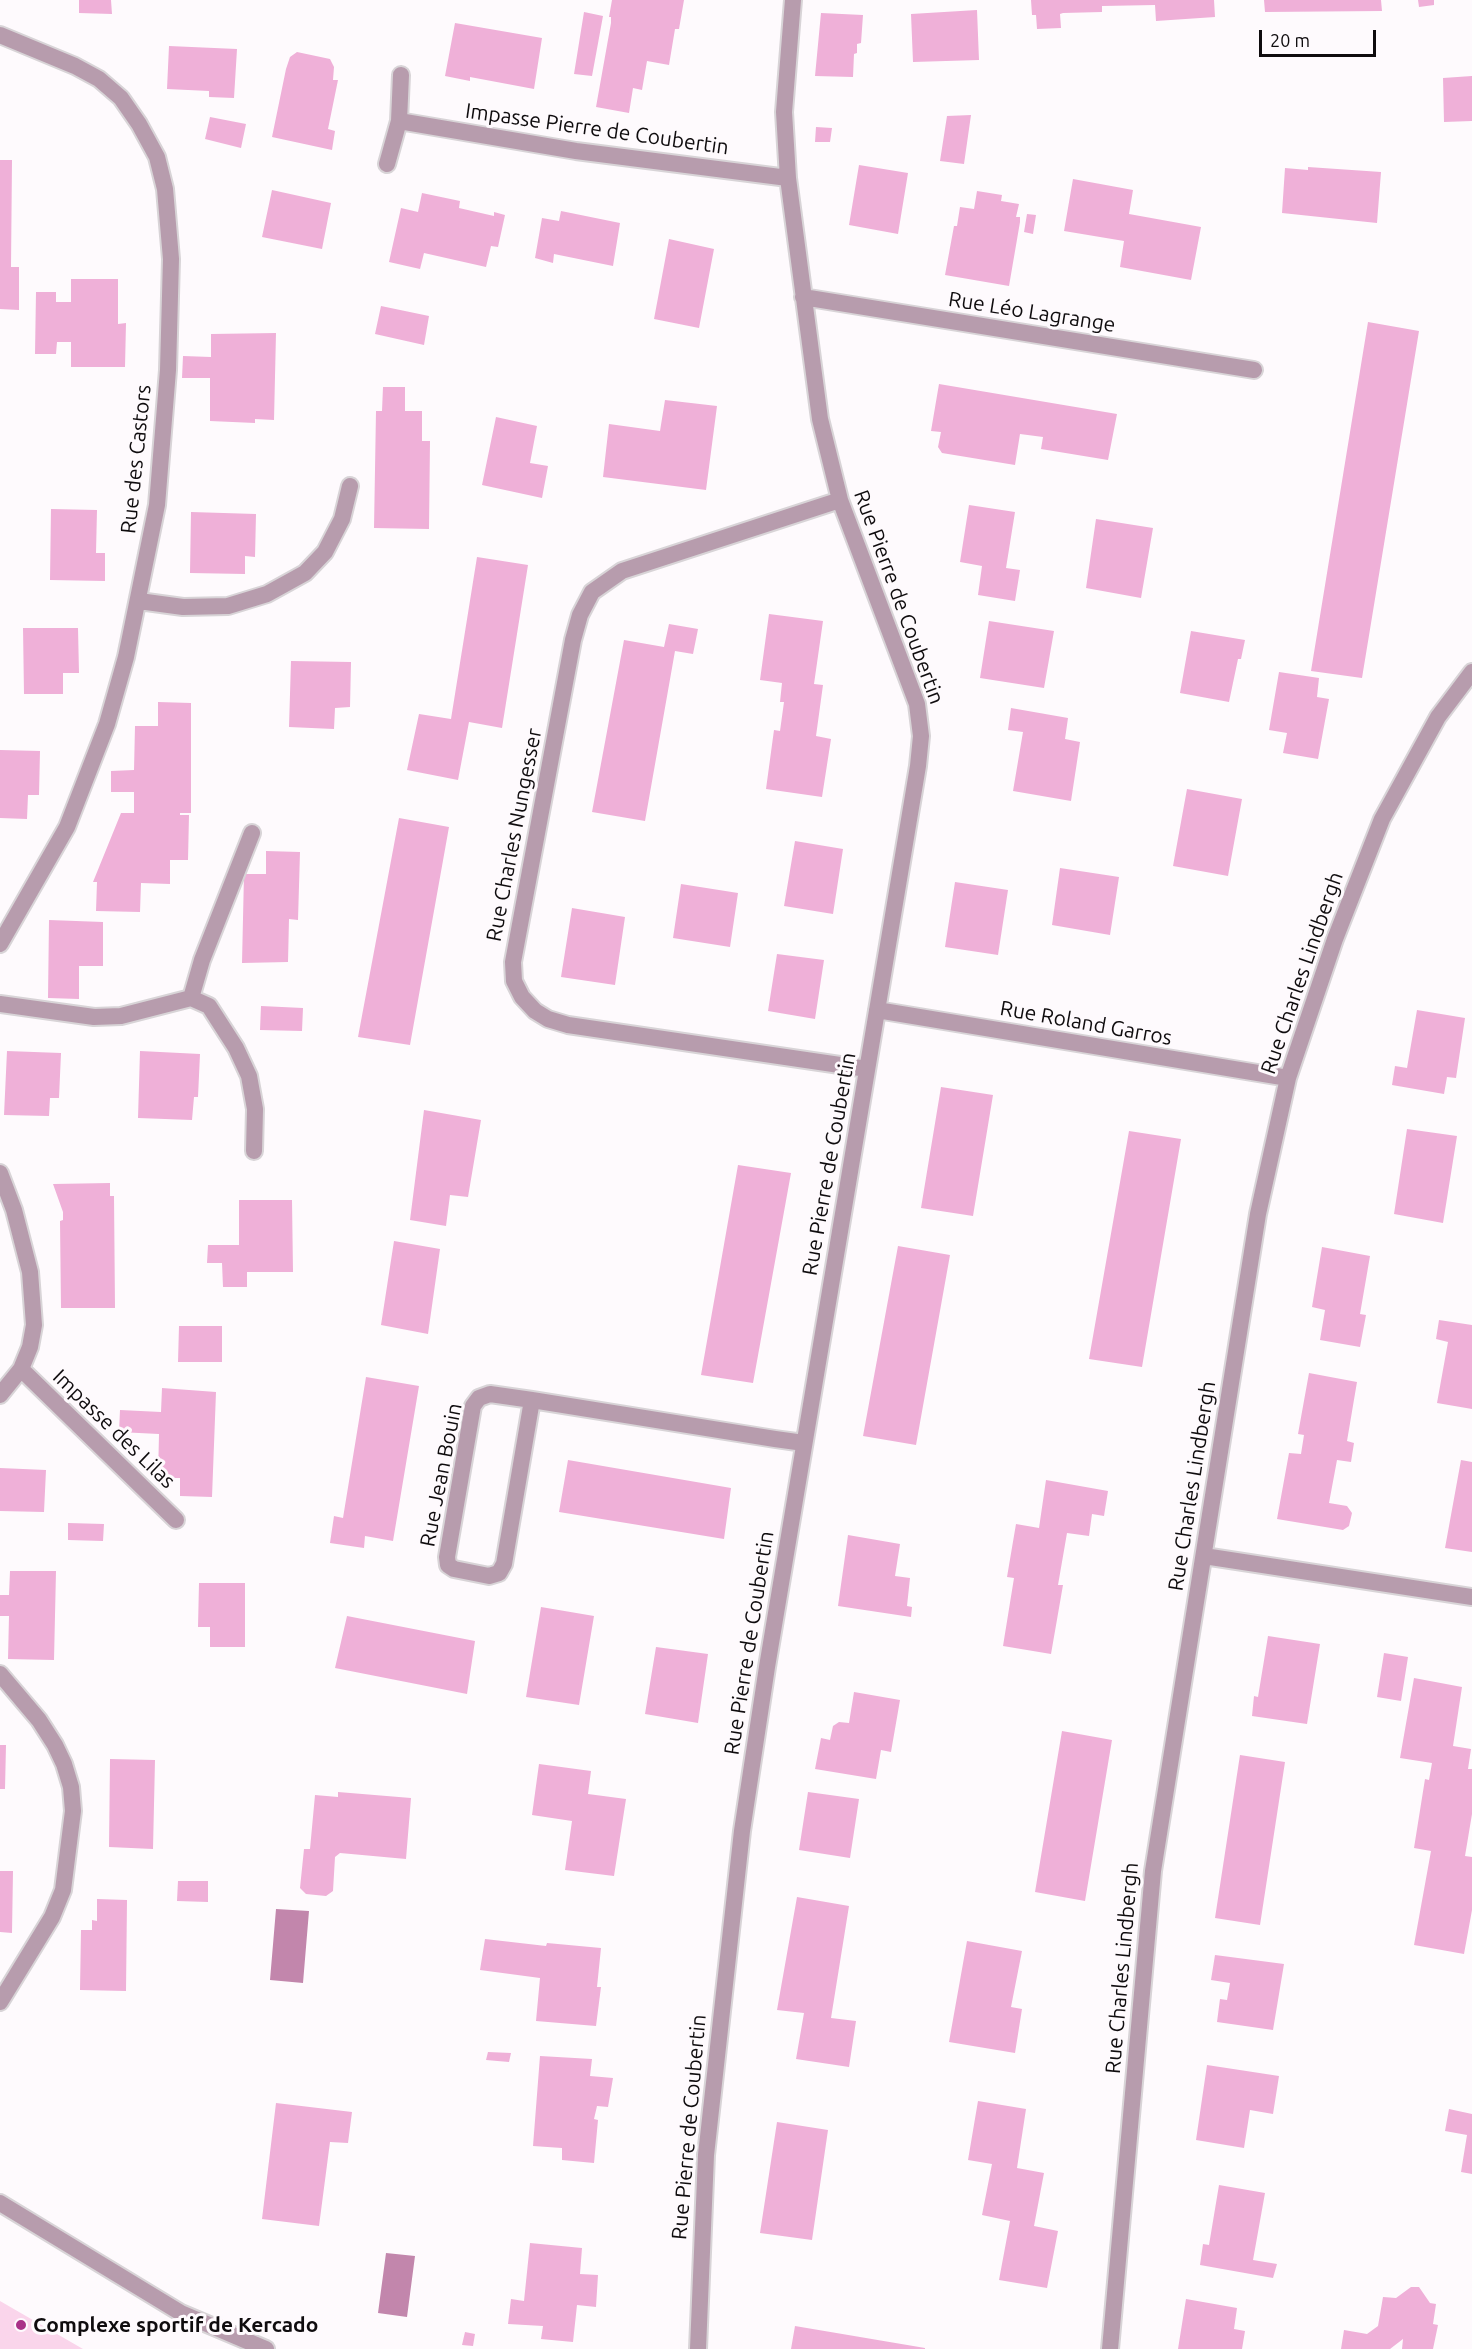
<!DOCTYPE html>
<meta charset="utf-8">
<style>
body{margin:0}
#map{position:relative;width:1472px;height:2349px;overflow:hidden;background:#fefafd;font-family:Ubuntu,sans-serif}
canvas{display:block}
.scale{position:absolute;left:1259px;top:30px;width:117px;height:27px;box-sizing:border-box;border:3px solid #0f0c0e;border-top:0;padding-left:8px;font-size:18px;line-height:21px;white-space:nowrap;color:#0f0c0e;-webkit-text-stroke:4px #fefafd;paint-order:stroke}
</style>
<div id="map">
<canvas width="1472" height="2349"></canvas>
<div class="scale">20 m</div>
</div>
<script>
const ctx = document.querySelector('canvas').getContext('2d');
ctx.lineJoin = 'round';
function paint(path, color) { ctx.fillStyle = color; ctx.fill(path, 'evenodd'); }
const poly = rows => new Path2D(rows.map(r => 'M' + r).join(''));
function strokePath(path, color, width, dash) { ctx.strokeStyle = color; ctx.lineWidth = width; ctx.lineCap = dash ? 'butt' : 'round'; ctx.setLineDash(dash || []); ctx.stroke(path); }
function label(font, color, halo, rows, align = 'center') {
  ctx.font = font + ' Ubuntu,sans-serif'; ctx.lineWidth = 6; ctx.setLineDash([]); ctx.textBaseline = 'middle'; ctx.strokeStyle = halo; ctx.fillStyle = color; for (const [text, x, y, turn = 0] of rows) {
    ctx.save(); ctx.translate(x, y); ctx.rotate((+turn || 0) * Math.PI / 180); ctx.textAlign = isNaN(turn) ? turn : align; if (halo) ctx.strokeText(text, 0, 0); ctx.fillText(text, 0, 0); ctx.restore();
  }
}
paint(poly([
 [0,2301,83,2349,0,2349]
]), '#fad5eb');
paint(poly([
 [276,1909,309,1911,303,1983,270,1980],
 [386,2253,415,2256,407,2317,378,2313]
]), '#c286ac');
paint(poly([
 [79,0,111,0,112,14,79,13],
 [612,0,684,0,679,29,675,29,669,65,647,61,642,90,633,88,629,113,596,107,611,23,611,17,609,17],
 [1031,0,1214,0,1215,17,1156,21,1155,5,1102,6,1102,12,1063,13,1060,14,1061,28,1037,29,1036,15,1032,15],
 [1264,0,1381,0,1382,11,1265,12],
 [1418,0,1434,0,1434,5,1419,7],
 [977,10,979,60,913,62,911,14],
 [584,12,603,16,592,76,574,74],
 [821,13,863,15,861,43,857,44,857,53,854,54,853,77,815,76],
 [455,23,542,38,534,89,470,77,470,81,445,76],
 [169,46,237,49,234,98,209,97,209,91,167,89],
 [297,52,330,59,334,67,333,80,338,80,328,129,335,131,332,150,272,137,286,69,290,57],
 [1472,76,1472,121,1444,122,1443,78],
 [971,115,964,164,940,161,947,116],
 [210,117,246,124,241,148,205,139],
 [816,127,832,128,830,142,815,142],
 [0,160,12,160,11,267,19,267,19,310,0,309],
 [859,165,908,173,898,234,849,225],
 [1308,167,1381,172,1377,223,1282,213,1285,168,1308,170],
 [1073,179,1133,190,1129,214,1201,227,1191,280,1120,267,1124,241,1064,231],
 [272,190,331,203,322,249,262,237],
 [977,191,1002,195,1001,201,1019,204,1016,217,1020,217,1020,222,1009,286,945,275,954,226,957,226,960,207,974,209],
 [422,193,460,201,459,208,494,216,494,212,505,215,498,247,491,246,486,267,424,253,420,269,389,262,401,208,418,212],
 [561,211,620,223,613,266,554,254,553,263,535,258,542,218,559,221],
 [1027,214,1036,215,1033,234,1024,232],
 [669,239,714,249,699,328,654,319],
 [71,279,118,279,118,324,126,323,125,367,71,367,71,342,57,342,56,354,35,354,36,292,56,292,56,302,71,302],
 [381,306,429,316,424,345,375,334],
 [1368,322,1419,331,1362,678,1311,671],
 [276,333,274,420,255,419,255,423,210,421,210,378,182,378,183,356,211,357,211,334],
 [939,384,1117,414,1108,460,1041,449,1043,437,1020,434,1015,465,942,453,938,447,941,432,931,431],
 [383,387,405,387,405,411,422,411,422,441,430,441,429,529,374,528,376,411,382,411],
 [665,400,717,406,706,490,603,477,609,424,660,431],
 [496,417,537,426,530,463,548,466,542,498,482,485],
 [969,505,1015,512,1006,568,1020,570,1015,601,978,595,982,566,960,562],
 [51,509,97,510,96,553,105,553,105,581,50,580],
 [191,512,256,514,255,557,245,556,245,574,190,573],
 [1096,519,1153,528,1141,598,1086,588],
 [477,557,528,565,502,728,469,722,458,780,407,770,419,714,451,719],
 [769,614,823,621,814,684,823,685,816,736,831,739,822,797,766,789,774,730,780,731,784,702,780,702,782,683,760,680],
 [989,621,1054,631,1044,688,980,678],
 [669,624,698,629,693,654,675,651,645,821,592,812,624,640,664,647],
 [23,628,78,628,79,673,63,673,63,694,24,694],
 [1191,631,1245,640,1241,659,1238,659,1229,702,1180,693],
 [291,661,351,662,350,707,335,708,334,729,289,727],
 [1279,672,1319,678,1317,697,1329,699,1318,759,1283,753,1287,733,1269,730],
 [158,702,191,703,191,813,180,813,180,815,189,815,188,860,170,860,170,884,141,883,140,912,96,911,97,882,93,882,121,813,134,813,134,792,111,792,111,771,134,770,135,726,158,726],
 [1011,708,1068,718,1065,739,1080,742,1071,801,1013,791,1023,732,1008,730],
 [0,750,40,751,39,795,28,795,27,819,0,818],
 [1187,789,1242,799,1228,876,1173,866],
 [399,818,449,827,410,1045,358,1037],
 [795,841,843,849,833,914,784,906],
 [266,851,300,852,298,920,289,919,288,962,242,963,244,874,266,874],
 [1060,868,1119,877,1110,935,1052,925],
 [955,882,1008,890,998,955,945,947],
 [681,884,738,893,730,947,673,938],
 [572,908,625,917,615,985,561,977],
 [49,920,103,922,103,966,79,966,79,999,48,998],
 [777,954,824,960,815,1019,768,1011],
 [261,1006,303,1008,302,1031,260,1030],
 [1417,1010,1465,1018,1456,1078,1447,1077,1444,1094,1392,1085,1395,1066,1407,1068],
 [7,1051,61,1053,59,1098,50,1098,49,1116,4,1115],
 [140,1051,200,1054,198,1097,194,1097,192,1120,138,1118],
 [941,1087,993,1095,973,1216,921,1208],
 [424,1110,481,1120,468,1197,450,1195,446,1226,410,1220],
 [1407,1129,1457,1136,1443,1223,1394,1214],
 [1129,1131,1181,1139,1142,1367,1089,1359],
 [738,1165,791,1173,753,1383,701,1375],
 [110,1183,110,1196,114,1196,115,1308,61,1308,60,1221,63,1220,63,1212,53,1184],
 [239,1200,292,1200,293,1272,247,1272,247,1287,223,1287,222,1263,207,1263,208,1245,239,1245],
 [394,1241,440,1249,428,1334,381,1325],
 [898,1246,950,1255,916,1445,863,1436],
 [1322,1247,1370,1256,1360,1314,1366,1315,1360,1347,1320,1340,1325,1310,1312,1307],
 [1439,1320,1472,1325,1472,1409,1437,1403,1448,1342,1436,1339],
 [179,1326,222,1326,222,1362,178,1362],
 [1309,1373,1357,1382,1347,1441,1354,1443,1351,1462,1337,1460,1329,1503,1347,1506,1352,1513,1349,1526,1343,1530,1277,1519,1289,1453,1301,1454,1304,1435,1298,1434],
 [366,1377,419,1386,393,1541,365,1536,364,1548,330,1543,334,1516,343,1518],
 [162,1388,216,1392,212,1497,180,1496,180,1478,158,1478,159,1434,119,1432,120,1410,161,1412],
 [568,1460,731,1488,724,1539,559,1512],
 [1461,1460,1472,1462,1472,1552,1445,1548],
 [0,1468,46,1470,44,1512,0,1511],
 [1046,1480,1108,1491,1104,1516,1092,1514,1089,1536,1067,1533,1058,1585,1063,1585,1051,1654,1003,1646,1014,1578,1007,1577,1016,1524,1039,1528],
 [68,1523,104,1524,103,1541,68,1540],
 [848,1535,900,1544,895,1576,910,1578,907,1606,912,1607,911,1617,838,1606],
 [10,1571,56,1571,54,1660,8,1659,9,1616,0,1616,0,1595,9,1595],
 [199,1583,245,1583,245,1647,210,1647,210,1627,198,1627],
 [541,1607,594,1616,579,1705,526,1697],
 [347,1616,475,1641,467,1694,335,1668],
 [1268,1636,1320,1644,1307,1724,1252,1716,1254,1696,1258,1697],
 [656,1647,708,1654,698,1723,645,1714],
 [1384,1653,1408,1657,1401,1701,1377,1697],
 [1414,1678,1462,1687,1453,1746,1471,1749,1468,1769,1472,1769,1472,1814,1465,1856,1472,1857,1472,1910,1464,1954,1414,1945,1431,1851,1414,1848,1425,1779,1429,1780,1432,1763,1400,1758],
 [854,1692,900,1700,891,1752,881,1750,876,1779,815,1769,821,1738,830,1740,833,1726,839,1722,849,1723],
 [1062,1731,1112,1740,1085,1901,1035,1892],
 [0,1745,6,1745,5,1789,0,1789],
 [1240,1755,1285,1762,1260,1925,1215,1918],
 [110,1759,155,1760,153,1849,109,1847],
 [539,1764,591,1771,588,1794,626,1799,614,1876,565,1870,572,1821,532,1815],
 [338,1792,411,1798,406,1859,340,1853,335,1857,333,1891,326,1896,306,1894,300,1888,304,1849,310,1849,315,1795,338,1797],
 [808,1792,859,1799,850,1858,799,1850],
 [0,1871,13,1871,12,1933,0,1932],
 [178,1881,208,1881,208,1902,177,1901],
 [797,1897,849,1906,831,2018,856,2021,849,2067,796,2059,804,2013,777,2010],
 [97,1899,127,1900,126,1991,80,1990,81,1930,92,1930,92,1920,97,1921],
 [485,1939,546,1946,547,1943,601,1948,597,1987,601,1987,596,2026,536,2021,540,1978,480,1970],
 [967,1941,1022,1951,1011,2007,1022,2009,1015,2053,949,2042],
 [1215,1955,1284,1964,1273,2030,1217,2022,1220,1999,1227,2000,1230,1983,1211,1980],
 [488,2052,511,2053,509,2062,486,2060],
 [540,2056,592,2059,590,2076,613,2078,608,2107,597,2106,594,2119,598,2120,594,2163,562,2160,562,2148,533,2146],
 [1207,2065,1279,2076,1273,2114,1250,2110,1244,2148,1196,2140],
 [978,2101,1026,2109,1017,2168,1044,2173,1034,2226,1058,2231,1047,2288,999,2280,1010,2221,982,2215,992,2164,968,2160],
 [276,2103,352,2112,348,2143,330,2142,319,2226,262,2219],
 [1449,2109,1472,2114,1472,2174,1461,2172,1467,2135,1445,2131],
 [777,2122,828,2130,812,2240,760,2233],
 [1219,2185,1265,2193,1253,2260,1277,2264,1273,2278,1200,2265,1203,2244,1209,2245],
 [530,2243,582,2248,580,2274,598,2275,596,2307,577,2305,573,2342,541,2339,543,2326,508,2324,511,2299,524,2301],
 [1411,2287,1419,2287,1430,2303,1436,2304,1433,2324,1438,2325,1433,2349,1402,2349,1403,2339,1390,2349,1341,2349,1344,2330,1367,2334,1378,2326,1383,2297,1396,2298],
 [1186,2299,1237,2308,1234,2329,1245,2331,1242,2349,1178,2349],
 [795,2326,925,2348,925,2349,791,2349],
 [465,2332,475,2334,473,2346,462,2345]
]), '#efb0d8');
const minor = poly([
 [0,35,75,66,99,79,121,98,139,124,157,157,165,189,171,259,168,370,157,505,126,657,107,724,67,827,0,944],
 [399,121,576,151,788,178],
 [387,164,399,121,401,75],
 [803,297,1254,370],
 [840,500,622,571,592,592,580,615,573,640,513,962,514,981,522,997,535,1011,548,1019,568,1025,867,1069],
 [139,601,183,607,228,606,267,594,305,573,325,552,342,519,350,486],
 [191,998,202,960,252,833],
 [0,1004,94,1017,121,1016,191,998,209,1006,236,1048,249,1076,255,1109,254,1151],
 [877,1010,1288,1078],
 [0,1173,14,1210,30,1272,34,1325,30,1347,21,1369,0,1395],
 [21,1369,176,1520],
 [532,1400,504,1564,499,1573,489,1576,454,1569,448,1565,447,1557,473,1406,479,1398,490,1394,532,1400,775,1439,804,1443],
 [1204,1556,1472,1597],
 [0,1674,39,1720,55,1745,64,1764,71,1787,73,1811,63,1890,52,1917,0,2002],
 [698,2349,706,2155,742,1831,767,1667,918,766,921,736,917,704,840,500,820,419,788,178,784,112,793,0],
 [1110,2349,1153,1871,1258,1214,1288,1078,1335,939,1382,819,1438,717,1472,672]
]);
const tertiary = poly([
 [0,2203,181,2313,266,2349]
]);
strokePath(minor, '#d8d4d7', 20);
strokePath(tertiary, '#d8d4d7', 20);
strokePath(minor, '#b79cad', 16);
strokePath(tertiary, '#b79cad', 16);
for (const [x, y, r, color] of [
 [21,2325,6,"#a93288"]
]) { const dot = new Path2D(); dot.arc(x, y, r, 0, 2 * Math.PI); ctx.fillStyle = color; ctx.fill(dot); strokePath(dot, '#fefafd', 2); }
label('21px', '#0f0c0e', '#fefafd', [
 ["Impasse Pierre de Coubertin",597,129,8],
 ["Rue Léo Lagrange",1032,312,9],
 ["Rue des Castors",136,459,-84],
 ["Rue Pierre de Coubertin",899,597,70],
 ["Rue Charles Nungesser",514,835,-79],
 ["Rue Charles Lindbergh",1302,973,-71],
 ["Rue Roland Garros",1086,1023,10],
 ["Rue Pierre de Coubertin",829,1164,-80],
 ["Impasse des Lilas",114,1429,44],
 ["Rue Jean Bouin",441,1475,-79],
 ["Rue Charles Lindbergh",1192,1486,-81],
 ["Rue Pierre de Coubertin",749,1643,-81],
 ["Rue Charles Lindbergh",1122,1968,-85],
 ["Rue Pierre de Coubertin",689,2127,-85]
]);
label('bold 21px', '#0f0c0e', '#fefafd', [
 ["Complexe sportif de Kercado",33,2325]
], 'left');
</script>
